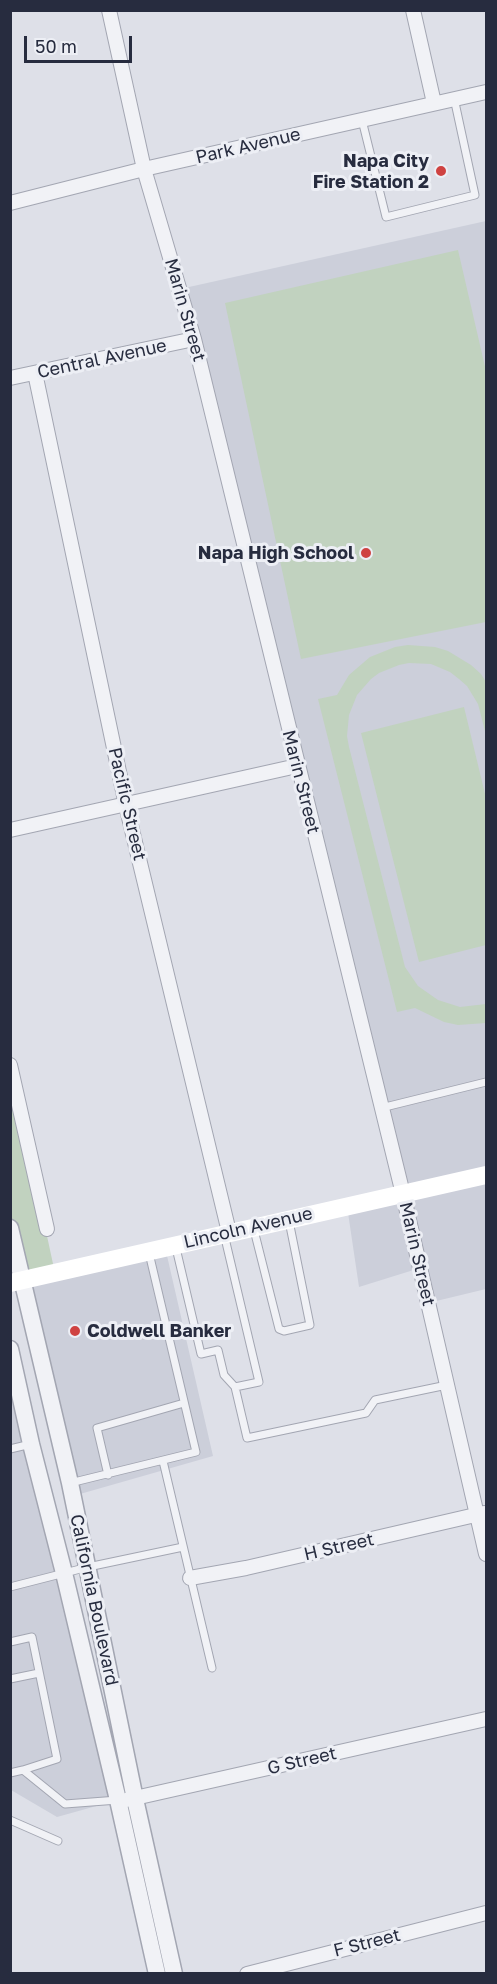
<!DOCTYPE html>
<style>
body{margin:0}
#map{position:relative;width:497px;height:1984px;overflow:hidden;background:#dee0e8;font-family:"Golos Text",sans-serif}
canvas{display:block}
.frame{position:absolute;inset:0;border:12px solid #272c3f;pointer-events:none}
.scale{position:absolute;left:24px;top:36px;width:108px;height:27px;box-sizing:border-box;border:3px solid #272c3f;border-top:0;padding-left:8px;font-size:18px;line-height:21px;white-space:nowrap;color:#272c3f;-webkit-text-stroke:4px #edeff5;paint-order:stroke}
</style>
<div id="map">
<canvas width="497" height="1984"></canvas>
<div class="frame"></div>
<div class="scale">50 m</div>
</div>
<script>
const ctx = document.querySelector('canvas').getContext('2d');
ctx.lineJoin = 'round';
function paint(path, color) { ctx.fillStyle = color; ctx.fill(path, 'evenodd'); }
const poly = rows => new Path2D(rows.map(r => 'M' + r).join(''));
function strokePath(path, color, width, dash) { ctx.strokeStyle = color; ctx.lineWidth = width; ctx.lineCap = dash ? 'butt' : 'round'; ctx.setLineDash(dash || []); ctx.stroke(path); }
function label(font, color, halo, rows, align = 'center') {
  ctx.font = font + ' "Golos Text",sans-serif'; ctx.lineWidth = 6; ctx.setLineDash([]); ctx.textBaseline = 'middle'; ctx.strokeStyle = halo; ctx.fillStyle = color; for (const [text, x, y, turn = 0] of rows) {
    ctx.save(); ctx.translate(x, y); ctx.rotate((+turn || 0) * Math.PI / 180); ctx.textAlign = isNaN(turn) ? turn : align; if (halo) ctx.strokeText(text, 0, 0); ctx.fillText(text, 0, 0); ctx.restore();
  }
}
paint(poly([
 [486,221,486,1289,428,1303,420,1268,359,1287,347,1206,402,1194,180,289],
 [165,1247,213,1456,73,1496,22,1280],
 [10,1349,118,1800,57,1817,11,1790]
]), '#cccfda');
paint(poly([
 [458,250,486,371,486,622,301,659,225,303],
 [408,645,435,647,448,651,471,665,481,674,486,682,486,735,478,704,467,686,459,679,450,672,431,664,409,663,399,665,379,673,371,679,357,695,349,715,347,736,349,747,405,967,418,986,438,1000,460,1007,486,1004,486,1023,458,1025,444,1022,415,1008,397,1012,318,699,337,695,349,675,370,657,395,647],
 [464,707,486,798,486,945,419,962,361,733],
 [10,1065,55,1273,22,1280,10,1228]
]), '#c1d2bf');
const service = poly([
 [362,120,386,217,475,195,454,98],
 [381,1108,486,1082],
 [254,1230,279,1329,284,1331,310,1325,289,1221],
 [224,1234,259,1382,235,1387,247,1438,366,1413,375,1400,447,1385],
 [176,1248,201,1354,218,1350,224,1375,235,1387],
 [10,1449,31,1444],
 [163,1461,212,1668],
 [108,1475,97,1428,184,1403],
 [70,1483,196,1452,149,1253],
 [10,1587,88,1567,183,1547],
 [10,1642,32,1637,57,1759,23,1770],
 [10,1679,39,1673],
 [10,1773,23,1770,65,1804,118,1800],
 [10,1820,58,1841]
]);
const minor = poly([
 [109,10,144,169,194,339,403,1194,486,1554],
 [413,10,434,103],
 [10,203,144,169,486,92],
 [35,373,126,805,229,1232],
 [10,378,194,339],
 [10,830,297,766],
 [10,1065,47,1229],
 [190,1578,246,1568,484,1513],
 [126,1800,486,1719],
 [247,1974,486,1913]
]);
const tertiary = poly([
 [10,1228,70,1483,135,1799,174,1974],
 [10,1349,31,1444,64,1573,118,1800,157,1974]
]);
strokePath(service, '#a3a6b2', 9);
strokePath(minor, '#a3a6b2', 16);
strokePath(tertiary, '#a3a6b2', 19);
strokePath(service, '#f1f2f6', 7);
strokePath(minor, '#f1f2f6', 14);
strokePath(tertiary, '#f1f2f6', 16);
strokePath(poly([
 [10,1283,486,1175]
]), '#fff', 18);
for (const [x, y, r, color] of [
 [441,171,6,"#cf4241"],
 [366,553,6,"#cf4241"],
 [75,1331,6,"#cf4241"]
]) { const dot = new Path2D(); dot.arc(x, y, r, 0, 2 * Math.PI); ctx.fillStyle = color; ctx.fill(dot); strokePath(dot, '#edeff5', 2); }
label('18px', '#272c3f', '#edeff5', [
 ["Park Avenue",248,146,-13],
 ["Marin Street",185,310,74],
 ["Central Avenue",102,359,-12],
 ["Marin Street",301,782,76],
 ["Pacific Street",127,804,77],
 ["Lincoln Avenue",248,1228,-13],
 ["Marin Street",417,1254,77],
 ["H Street",339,1547,-13],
 ["California Boulevard",94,1600,78],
 ["G Street",302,1761,-13],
 ["F Street",367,1943,-14]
]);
label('bold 18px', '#272c3f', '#edeff5', [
 ["Napa City",429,161],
 ["Fire Station 2",429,182],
 ["Napa High School",354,553],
 ["Coldwell Banker",87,1331,"left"]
], 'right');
</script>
